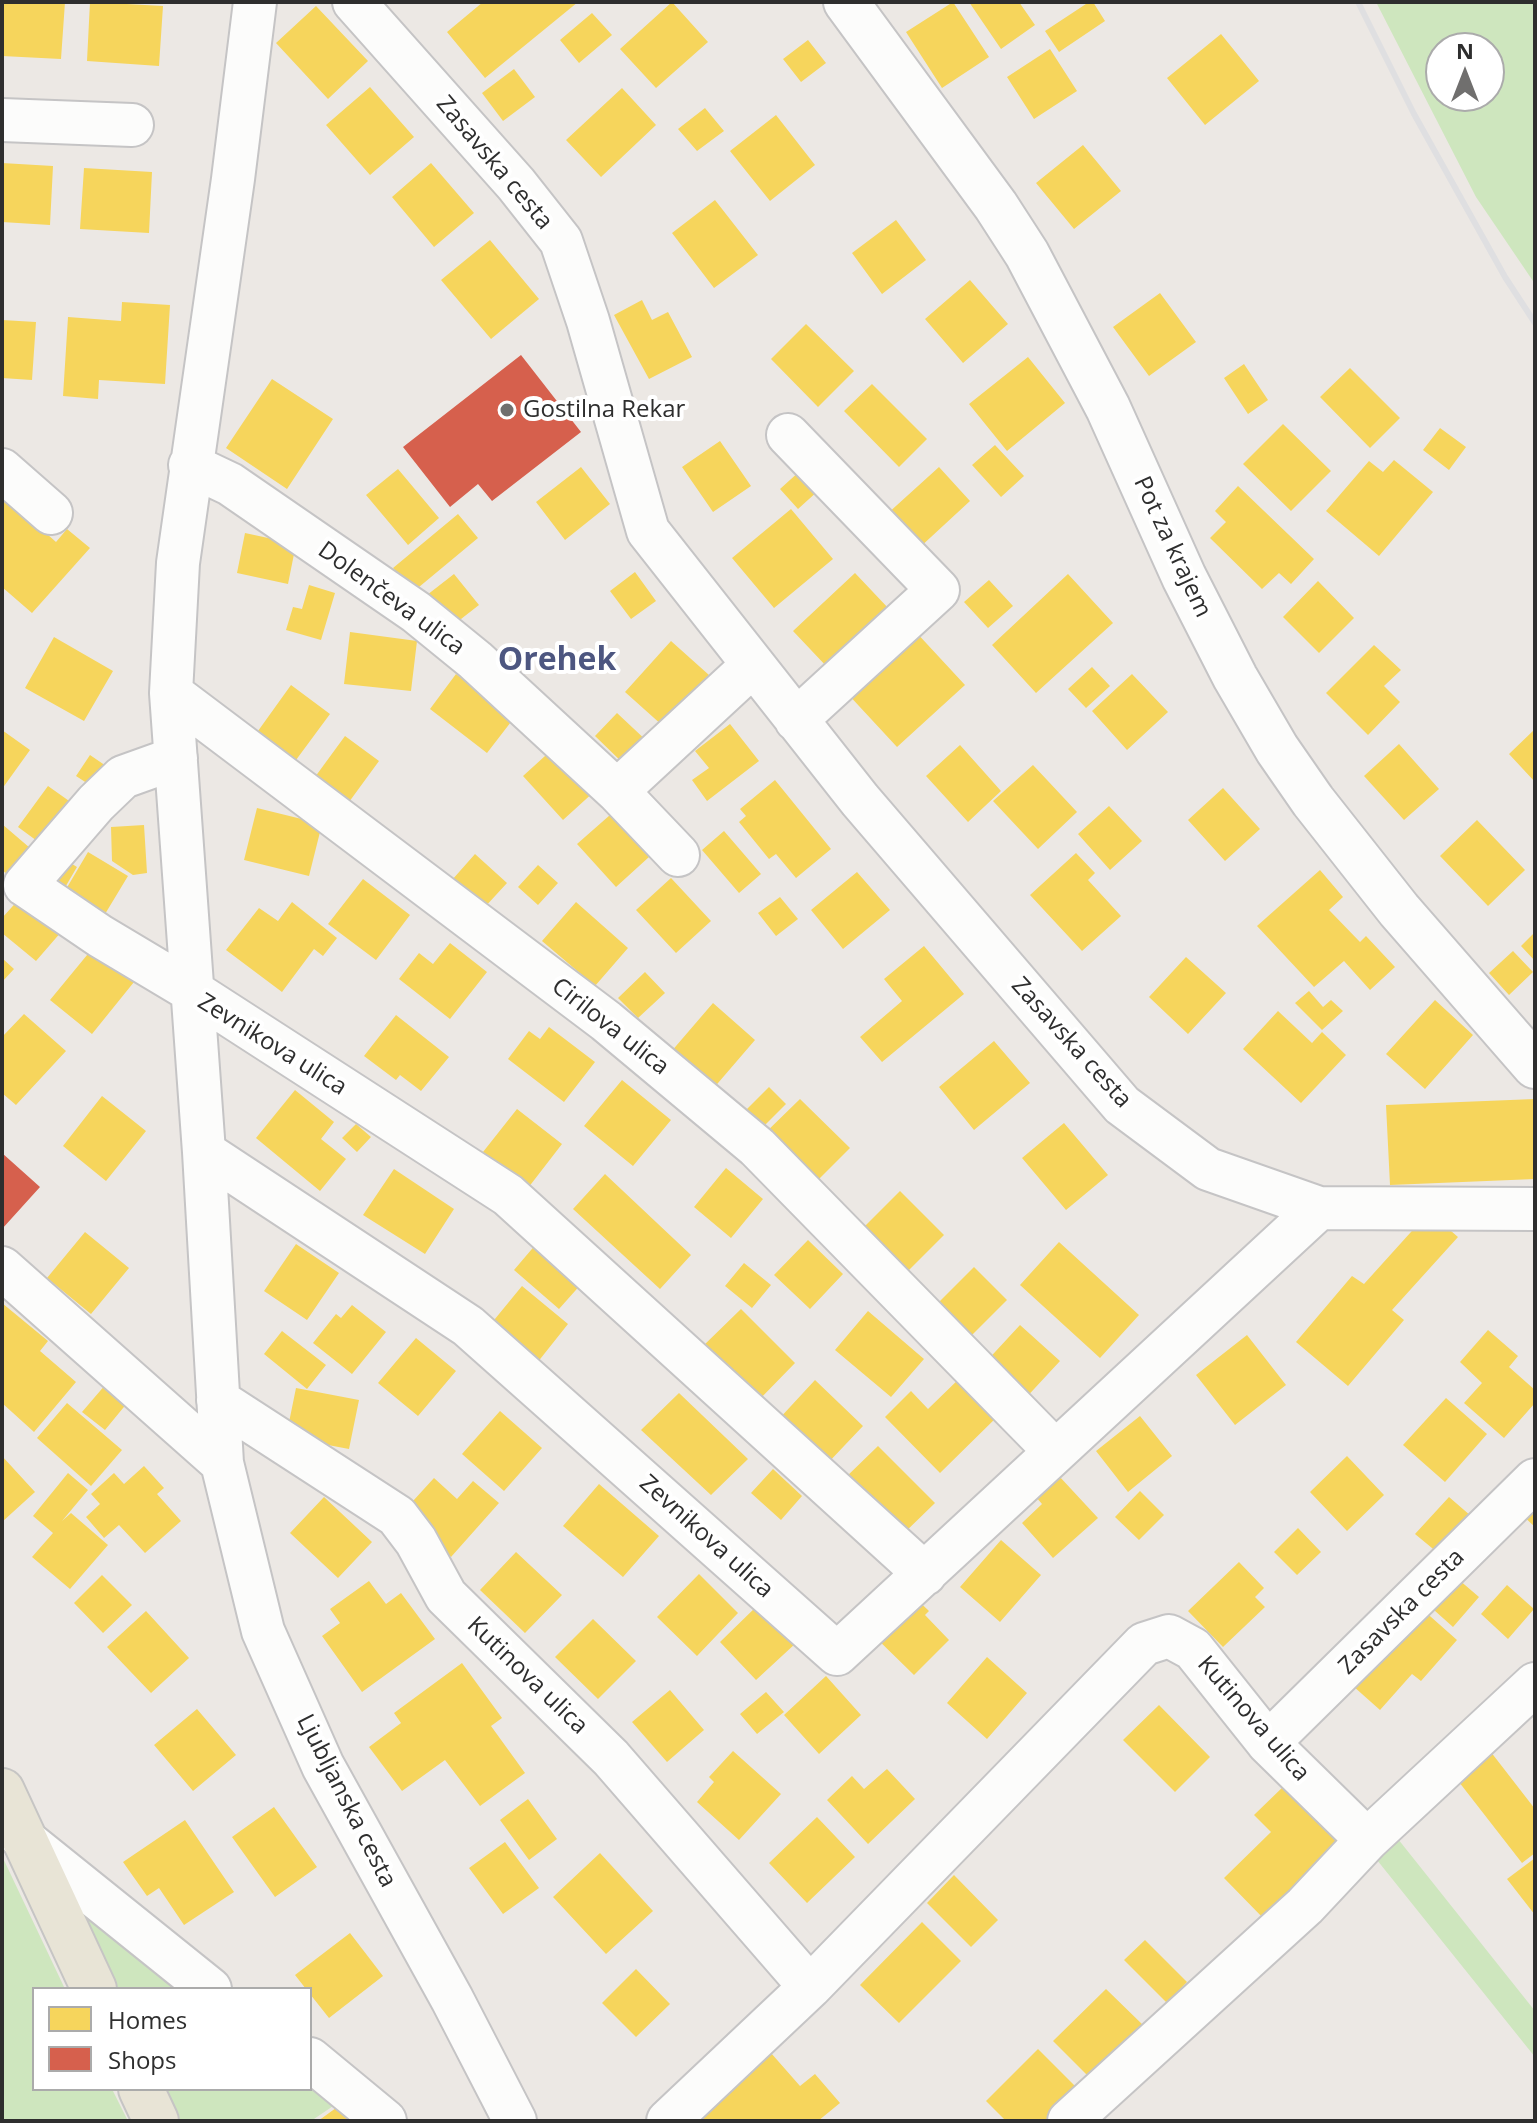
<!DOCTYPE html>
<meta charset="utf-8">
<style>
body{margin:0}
#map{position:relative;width:1537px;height:2123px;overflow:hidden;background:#ece8e4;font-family:"Open Sans",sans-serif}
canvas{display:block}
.frame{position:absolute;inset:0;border:4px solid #2e2e2e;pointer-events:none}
.legend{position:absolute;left:32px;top:1987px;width:280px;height:104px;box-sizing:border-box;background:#fff;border:2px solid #ababab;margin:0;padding:10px 14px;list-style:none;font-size:24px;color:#2e2e2e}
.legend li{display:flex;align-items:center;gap:16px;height:40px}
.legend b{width:40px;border:2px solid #ababab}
.north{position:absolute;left:1425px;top:32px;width:80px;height:80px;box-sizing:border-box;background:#fff;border:2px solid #ababab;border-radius:50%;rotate:0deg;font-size:22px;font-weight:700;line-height:32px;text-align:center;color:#2e2e2e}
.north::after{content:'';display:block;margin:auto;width:28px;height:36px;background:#706f6e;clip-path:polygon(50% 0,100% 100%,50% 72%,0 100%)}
</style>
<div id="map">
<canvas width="1537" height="2123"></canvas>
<div class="frame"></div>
<ul class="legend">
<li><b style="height:22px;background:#f6d55c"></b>Homes</li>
<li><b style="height:22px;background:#d6604d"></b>Shops</li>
</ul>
<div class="north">N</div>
</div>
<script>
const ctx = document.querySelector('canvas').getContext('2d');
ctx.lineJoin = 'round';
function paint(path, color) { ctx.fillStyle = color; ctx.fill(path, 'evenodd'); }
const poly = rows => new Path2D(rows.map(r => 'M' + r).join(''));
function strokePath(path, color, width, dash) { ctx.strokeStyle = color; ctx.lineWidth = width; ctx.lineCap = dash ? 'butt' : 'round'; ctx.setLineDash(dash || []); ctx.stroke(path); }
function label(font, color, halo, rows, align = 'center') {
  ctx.font = font + ' "Open Sans",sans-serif'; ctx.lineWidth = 8; ctx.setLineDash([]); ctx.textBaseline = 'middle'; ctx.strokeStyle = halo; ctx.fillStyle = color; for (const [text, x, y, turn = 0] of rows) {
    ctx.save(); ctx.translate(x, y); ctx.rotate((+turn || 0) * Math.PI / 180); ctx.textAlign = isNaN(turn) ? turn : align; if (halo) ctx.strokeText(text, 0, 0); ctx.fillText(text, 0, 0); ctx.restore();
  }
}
paint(poly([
 [1376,2,1535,2,1535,284,1476,197],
 [1441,48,1489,48,1489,96,1441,96],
 [1394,1834,1535,2011,1535,2057,1377,1860],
 [2,1856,65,1989,34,1989,34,2089,112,2089,128,2121,2,2121],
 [79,1910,189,1989,115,1989],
 [310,2074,345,2098,311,2121,176,2121,161,2089,310,2089]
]), '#cee6be');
paint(poly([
 [2,2,65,2,61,59,2,56],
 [90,2,163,6,159,66,87,61],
 [483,2,578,2,485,78,447,32],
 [672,2,708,42,656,88,620,49],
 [953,2,989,57,942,88,906,32],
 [969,2,1019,2,1035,25,1001,49],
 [1089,2,1093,2,1105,21,1059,52,1045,31],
 [316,6,368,61,328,99,276,43],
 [592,13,612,35,579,63,560,40],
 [1221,34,1259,81,1205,125,1167,78],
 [808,40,826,63,801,82,783,59],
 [1050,49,1077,91,1034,119,1007,77],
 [514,69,535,97,503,121,482,93],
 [370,87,414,137,370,175,326,125],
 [622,88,656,125,601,177,566,140],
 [705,108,724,131,697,151,678,129],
 [776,115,815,165,770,201,730,151],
 [1083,145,1121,191,1074,229,1036,183],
 [2,163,53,166,50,225,2,222],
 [431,163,474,213,434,247,392,197],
 [84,168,152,172,149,233,80,229],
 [715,200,758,255,714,288,672,233],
 [896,220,926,260,882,294,852,253],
 [490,240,539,299,491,339,441,280],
 [970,280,1008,324,963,363,925,319],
 [1160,293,1196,342,1149,376,1113,327],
 [642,300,652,320,668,312,692,357,649,379,614,315],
 [122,302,170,305,165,384,99,380,98,399,63,396,68,317,121,321],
 [2,320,36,322,32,380,2,378],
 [806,324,854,371,818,407,771,359],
 [1028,357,1065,403,1007,451,969,404],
 [1244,364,1268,400,1248,414,1224,378],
 [1350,368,1400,418,1370,448,1320,397],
 [272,379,333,419,287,489,226,448],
 [872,384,927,439,899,467,844,411],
 [1283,424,1331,471,1291,511,1243,464],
 [1440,428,1466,447,1449,470,1423,450],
 [720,441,751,486,713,512,682,467],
 [995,445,1024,476,1001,497,972,465],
 [1394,460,1433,492,1379,556,1326,511,1369,461,1383,472],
 [581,467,610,504,565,540,536,502],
 [939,467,970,501,918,549,886,515],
 [398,469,439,518,408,545,366,495],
 [801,470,819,490,798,509,780,489],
 [1238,486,1314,559,1291,584,1279,573,1262,589,1210,538,1226,522,1215,511],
 [2,494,56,542,67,529,90,548,32,613,2,587],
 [791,509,833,559,774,608,732,558],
 [458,514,478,538,413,592,393,568],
 [245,533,296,544,288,584,237,573],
 [635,572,656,601,631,619,610,591],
 [855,573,890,610,828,668,793,631],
 [454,574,479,605,452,626,427,595],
 [1068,574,1113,623,1036,693,992,645],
 [989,580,1013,606,988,628,964,602],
 [1318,581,1354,618,1319,653,1283,617],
 [309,585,335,593,321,640,286,630,293,607,302,609],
 [914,630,965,685,897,747,846,692],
 [350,632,417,641,411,691,344,684],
 [54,637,113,671,84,721,25,688],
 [671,641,709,675,663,726,625,692],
 [1374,645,1401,670,1384,686,1400,702,1368,735,1326,693],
 [1092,667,1110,686,1086,708,1068,689],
 [456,674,514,718,487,753,430,709],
 [1132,674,1168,712,1127,750,1092,711],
 [291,685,330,714,296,760,258,731],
 [617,713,649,743,627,767,595,736],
 [730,724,759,761,707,801,692,780,709,768,695,751],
 [1535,729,1535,782,1509,754],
 [2,730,30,750,2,789],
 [345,736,379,761,349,802,315,777],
 [1399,744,1439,789,1404,820,1364,776],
 [960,745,1001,791,968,822,926,776],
 [556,746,596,790,563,820,523,776],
 [90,755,109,768,96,789,76,776],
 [1033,765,1077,812,1038,849,993,801],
 [775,780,831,849,796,878,776,854,769,859,739,822,746,816,740,809],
 [48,786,79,808,48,849,18,827],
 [1223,788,1260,829,1225,861,1188,820],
 [1109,806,1142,841,1110,870,1078,834],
 [257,808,322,824,309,876,244,860],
 [610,815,649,857,616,887,577,844],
 [1477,820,1525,870,1488,906,1440,856],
 [2,824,30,848,7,874,2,870],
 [144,825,147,873,133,875,112,861,111,827],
 [724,831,761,874,739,893,702,850],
 [88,852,128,876,99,924,59,901],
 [1076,853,1095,873,1088,880,1121,916,1082,951,1030,895],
 [475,854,507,883,484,908,452,880],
 [59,856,77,867,60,896,42,885],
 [538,865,558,883,538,905,518,887],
 [1320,870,1343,897,1329,910,1360,942,1366,936,1395,967,1370,990,1344,961,1314,987,1257,926],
 [857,872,890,910,843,949,811,910],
 [671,878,711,921,676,953,636,910],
 [363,879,410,915,376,960,328,924],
 [21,897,62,931,36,961,2,933,2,918],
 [780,897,798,919,776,936,758,913],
 [292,902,337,938,323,956,314,949,282,992,226,950,259,908,278,921],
 [576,902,628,948,595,986,542,941],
 [1535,932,1535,961,1521,946],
 [450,943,487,972,450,1019,399,979,419,953,433,964],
 [924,946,964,994,882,1062,860,1037,902,1001,884,979],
 [92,949,134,982,92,1034,50,1000],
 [1513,951,1533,972,1509,995,1489,973],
 [1186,957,1226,993,1188,1034,1149,997],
 [2,958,14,969,2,982],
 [645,972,665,993,638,1018,618,998],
 [1309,991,1323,1007,1331,1000,1343,1011,1322,1030,1295,1003],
 [1435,1000,1473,1035,1425,1089,1386,1054],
 [713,1003,755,1040,712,1090,670,1053],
 [1278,1011,1312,1043,1322,1032,1346,1055,1301,1103,1243,1049],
 [24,1014,66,1051,16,1105,2,1093,2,1037],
 [396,1015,449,1057,421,1091,400,1075,396,1080,364,1056],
 [549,1027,595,1062,564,1102,508,1059,529,1031,540,1039],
 [994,1041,1030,1083,974,1130,939,1087],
 [622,1080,671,1120,633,1166,584,1126],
 [769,1087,786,1104,761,1129,744,1112],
 [295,1090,334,1122,321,1139,346,1159,320,1191,256,1138],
 [102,1096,146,1131,106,1181,63,1146],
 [800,1099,850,1148,810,1188,760,1138],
 [1535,1099,1535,1179,1390,1185,1386,1105],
 [517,1109,562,1144,528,1188,483,1152],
 [1064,1123,1108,1175,1066,1210,1022,1158],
 [356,1124,371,1137,357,1152,342,1138],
 [726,1168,763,1199,731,1238,694,1207],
 [394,1169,454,1209,425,1254,363,1215],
 [605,1174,691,1255,660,1289,573,1209],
 [900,1191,944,1235,908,1271,864,1227],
 [1429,1212,1458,1237,1392,1310,1404,1320,1348,1386,1296,1342,1352,1276,1364,1284],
 [85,1232,129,1268,91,1314,47,1278],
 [808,1240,843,1274,810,1309,774,1275],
 [1059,1242,1139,1315,1100,1358,1020,1285],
 [537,1243,583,1282,559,1309,514,1270],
 [296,1244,339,1273,307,1320,264,1291],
 [744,1263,771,1285,752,1308,725,1286],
 [974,1267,1007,1300,972,1335,939,1302],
 [522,1286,568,1324,537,1363,490,1325],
 [2,1303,48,1341,40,1351,76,1382,34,1432,2,1403],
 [352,1305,386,1332,352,1374,313,1343,336,1314,341,1318],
 [741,1309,795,1363,757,1402,702,1347],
 [868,1311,924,1359,891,1397,835,1350],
 [1020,1325,1060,1361,1022,1402,983,1365],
 [1488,1330,1518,1356,1509,1367,1535,1390,1535,1403,1504,1438,1464,1403,1482,1383,1460,1362],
 [282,1331,326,1365,307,1389,264,1354],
 [1247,1335,1286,1385,1235,1425,1196,1375],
 [416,1338,456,1371,418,1416,378,1383],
 [964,1374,1002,1412,940,1473,885,1417,911,1391,928,1409],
 [815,1380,863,1426,826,1465,778,1420],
 [106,1384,128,1402,105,1430,82,1412],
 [296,1388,359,1400,349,1449,286,1437],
 [679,1393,748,1459,711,1495,641,1430],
 [1446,1398,1487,1434,1445,1482,1403,1445],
 [67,1403,122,1450,91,1486,37,1438],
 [500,1411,542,1448,504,1491,462,1454],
 [1140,1416,1172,1456,1128,1492,1096,1451],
 [878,1446,935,1503,899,1538,843,1480],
 [2,1456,35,1492,2,1522],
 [1347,1456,1384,1495,1347,1531,1310,1492],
 [144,1466,164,1488,157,1494,181,1521,145,1553,119,1525,104,1538,86,1517,100,1504,91,1494,114,1473,124,1484],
 [773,1469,802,1496,781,1520,751,1493],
 [68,1473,88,1490,62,1521,71,1513,108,1545,70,1589,32,1557,53,1533,33,1516],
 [1059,1476,1098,1518,1053,1558,1022,1523,1042,1504,1036,1497],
 [434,1478,457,1499,473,1481,499,1503,451,1557,402,1513],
 [599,1484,659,1536,623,1577,563,1526],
 [1140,1491,1164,1515,1139,1540,1115,1517],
 [324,1497,372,1542,338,1578,290,1533],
 [1449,1497,1471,1516,1438,1553,1415,1534],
 [1535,1497,1535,1527,1520,1513],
 [1298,1528,1321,1552,1297,1575,1274,1552],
 [1001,1540,1041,1575,1000,1622,960,1587],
 [516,1552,562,1595,525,1633,480,1590],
 [1239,1562,1264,1588,1255,1597,1265,1607,1223,1647,1188,1611],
 [1451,1573,1479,1597,1453,1627,1425,1602],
 [699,1574,738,1613,697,1656,657,1617],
 [102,1575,132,1605,103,1633,74,1603],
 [369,1581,386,1604,401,1593,435,1639,362,1692,322,1636,340,1623,330,1609],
 [1507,1585,1534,1609,1508,1639,1481,1614],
 [909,1592,929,1611,925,1615,949,1640,914,1675,870,1632],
 [759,1604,796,1643,756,1680,720,1642],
 [1422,1609,1457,1640,1421,1681,1412,1674,1380,1710,1353,1686],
 [146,1611,189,1658,151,1693,107,1647],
 [593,1619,636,1661,598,1699,555,1657],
 [987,1657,1027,1693,987,1739,947,1703],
 [462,1663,502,1718,491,1726,525,1773,480,1806,445,1760,402,1791,369,1747,401,1723,394,1713],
 [826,1676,861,1715,819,1754,784,1715],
 [670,1690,704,1730,667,1762,632,1722],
 [766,1692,784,1712,757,1734,740,1714],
 [1159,1705,1210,1757,1175,1792,1123,1740],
 [197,1709,236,1755,193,1791,154,1745],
 [1487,1747,1535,1809,1535,1853,1522,1863,1452,1773],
 [733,1751,781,1794,739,1840,697,1802,714,1782,709,1777],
 [887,1769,915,1799,868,1844,827,1800,852,1776,864,1789],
 [1287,1783,1345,1841,1265,1920,1224,1878,1271,1832,1254,1815],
 [528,1799,557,1839,529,1860,500,1820],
 [274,1807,317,1867,275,1897,232,1837],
 [817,1817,855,1857,807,1903,769,1863],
 [185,1820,234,1892,184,1925,159,1888,147,1896,123,1862],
 [505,1842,539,1888,503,1914,469,1868],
 [600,1853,653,1911,606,1954,553,1897],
 [1535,1858,1535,1915,1507,1879],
 [954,1875,998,1920,971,1947,927,1903],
 [922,1922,961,1961,899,2023,860,1985],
 [350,1933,383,1976,329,2018,310,1994,310,1989,306,1989,295,1975],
 [1145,1940,1187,1982,1167,2003,1124,1960],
 [636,1969,670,2004,636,2037,602,2003],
 [1106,1989,1144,2026,1091,2079,1053,2041],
 [1038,2049,1078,2089,1047,2121,1006,2121,986,2101],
 [771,2053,800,2086,815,2074,840,2103,818,2121,692,2121],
 [347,2100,362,2121,318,2121]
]), '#f6d55c');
paint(poly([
 [521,355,581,432,492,501,478,484,450,507,403,447],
 [2,1153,40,1187,2,1229]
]), '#d6604d');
const street = poly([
 [255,2,233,179,178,563,171,693,204,1152,222,1463,263,1631,323,1766,452,1999,515,2121],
 [354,2,516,184,561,241,588,321,648,531,860,800,1122,1105,1208,1169,1319,1208,1535,1209],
 [2,120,132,125],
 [788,435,938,590,796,720],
 [190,465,230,484,416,612,475,660,617,791,678,855],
 [2,470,51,513],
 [171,693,606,1021,757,1147,1055,1451],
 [176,758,123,777,96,803,25,885,100,936,192,991,508,1195,925,1574],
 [617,791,752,666],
 [204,1152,468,1326,837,1654,1319,1208],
 [2,1268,222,1463],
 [218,1400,397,1516,416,1541,446,1596,611,1758,810,1987],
 [1268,1743,1535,1480],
 [21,1837,210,1989],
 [1367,1840,1535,1684],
 [310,2059,385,2121],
 [668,2121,810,1987,1144,1644,1169,1636,1193,1649,1268,1743,1367,1840,1305,1906,1069,2121]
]);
const secondary = poly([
 [846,2,996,206,1027,254,1108,408,1184,577,1235,677,1277,749,1313,801,1399,910,1535,1066]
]);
const primary = poly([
 [2,1791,94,1989],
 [141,2089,156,2121]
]);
strokePath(street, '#c5c4c5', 46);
strokePath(secondary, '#c5c4c5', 48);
strokePath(primary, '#c6c5c4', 48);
strokePath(street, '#fcfcfb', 42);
strokePath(secondary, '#fcfcfb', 44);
strokePath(primary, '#e8e4d6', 44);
strokePath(poly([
 [1358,2,1414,114,1505,277,1535,323]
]), '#dfdfe1', 6);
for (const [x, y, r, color] of [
 [507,410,8,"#706f6e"]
]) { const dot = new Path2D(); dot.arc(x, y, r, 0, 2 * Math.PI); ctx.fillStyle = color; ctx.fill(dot); strokePath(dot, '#fff', 3); }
label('24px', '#2e2e2e', '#fff', [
 ["Zasavska cesta",494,163,50],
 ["Pot za krajem",1172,547,65],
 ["Dolenčeva ulica",391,599,36],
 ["Cirilova ulica",610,1027,38],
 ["Zasavska cesta",1071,1043,48],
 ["Zevnikova ulica",272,1045,32],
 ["Zevnikova ulica",706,1537,42],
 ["Zasavska cesta",1402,1612,-45],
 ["Kutinova ulica",527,1676,44],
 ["Kutinova ulica",1253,1719,49],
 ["Ljubljanska cesta",346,1801,63]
]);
label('24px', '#2e2e2e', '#fff', [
 ["Gostilna Rekar",523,410]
], 'left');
label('bold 32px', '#4d5680', '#fff', [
 ["Orehek",557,661]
]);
</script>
